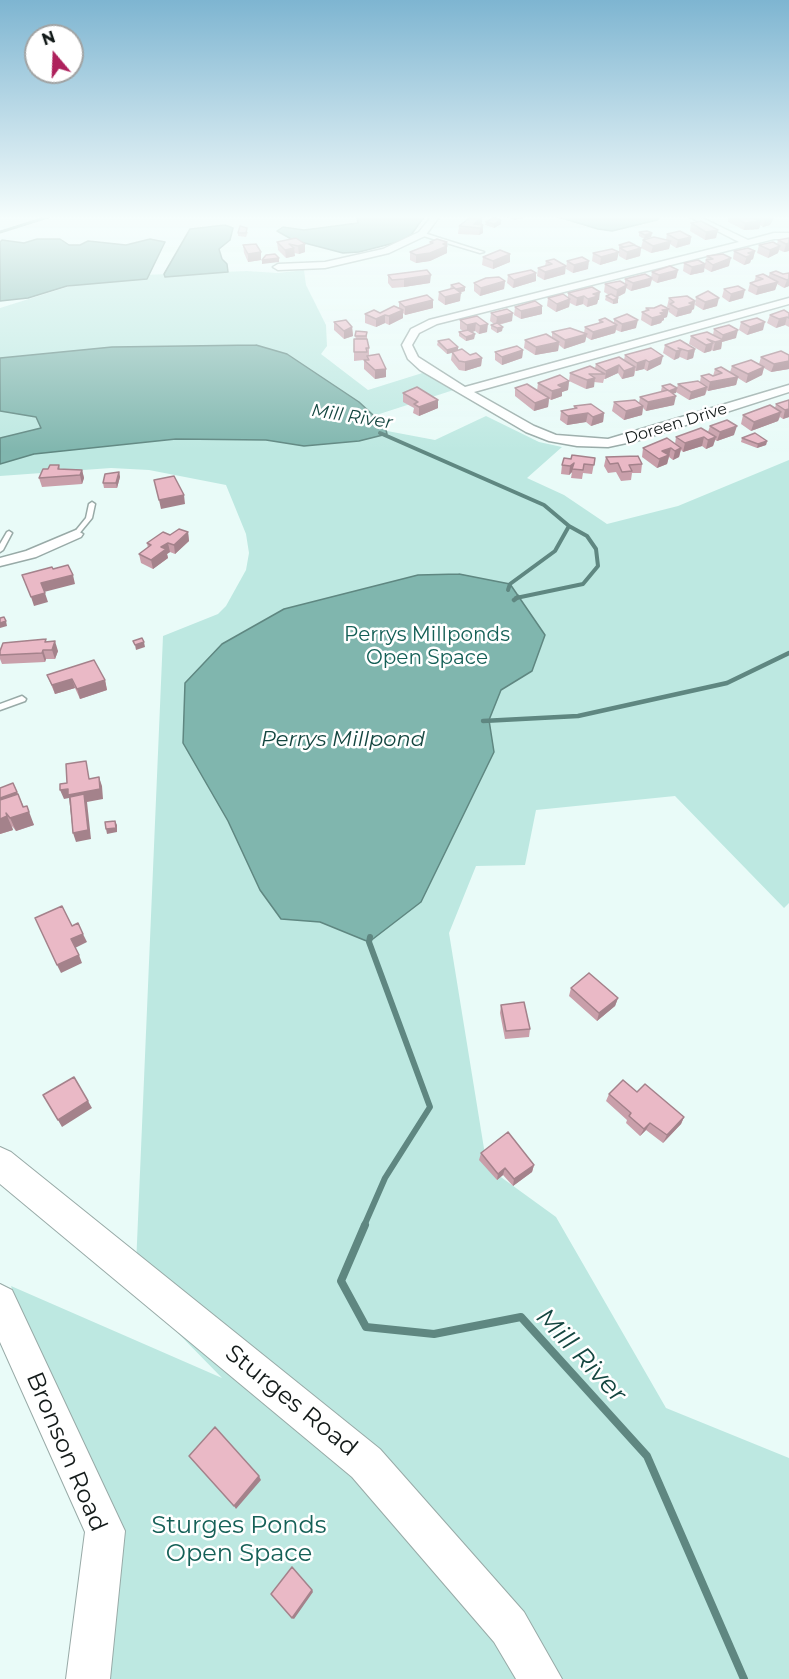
<!DOCTYPE html>
<style>
body{margin:0}
#map{position:relative;width:789px;height:1679px;overflow:hidden;background:#e9fbf8;font-family:Montserrat,sans-serif}
canvas{display:block}
.north{position:absolute;left:24px;top:24px;width:60px;height:60px;box-sizing:border-box;background:#fff;border:2px solid #a1a3a3;border-radius:50%;rotate:341deg;font-size:16px;font-weight:700;line-height:24px;text-align:center;color:#131a19}
.north::after{content:'';display:block;margin:auto;width:21px;height:27px;background:#ae215c;clip-path:polygon(50% 0,100% 100%,50% 72%,0 100%)}
</style>
<div id="map">
<canvas width="789" height="1679"></canvas>
<div class="north">N</div>
</div>
<script>
const ctx = document.querySelector('canvas').getContext('2d');
ctx.lineJoin = 'round';
function paint(path, color) { ctx.fillStyle = color; ctx.fill(path, 'evenodd'); }
const poly = rows => new Path2D(rows.map(r => 'M' + r).join(''));
function strokePath(path, color, width, dash) { ctx.strokeStyle = color; ctx.lineWidth = width; ctx.lineCap = dash ? 'butt' : 'round'; ctx.setLineDash(dash || []); ctx.stroke(path); }
function label(font, color, halo, rows, align = 'center') {
  ctx.font = font + ' Montserrat,sans-serif'; ctx.lineWidth = 5; ctx.setLineDash([]); ctx.textBaseline = 'middle'; ctx.strokeStyle = halo; ctx.fillStyle = color; for (const [text, x, y, turn = 0] of rows) {
    ctx.save(); ctx.translate(x, y); ctx.rotate((+turn || 0) * Math.PI / 180); ctx.textAlign = isNaN(turn) ? turn : align; if (halo) ctx.strokeText(text, 0, 0); ctx.fillText(text, 0, 0); ctx.restore();
  }
}
paint(poly([
 [304,270,306,285,326,325,327,346,321,354,368,390,435,369,466,386,364,419,366,427,435,440,486,416,539,442,562,447,527,478,564,495,607,524,678,506,789,460,789,903,784,908,675,796,536,810,525,865,476,866,449,933,487,1167,556,1217,666,1408,789,1458,789,1679,90,1679,99,1531,11,1286,222,1378,135,1289,163,636,218,614,226,606,246,570,249,553,246,534,226,485,149,470,111,468,0,476,0,308,67,287,141,275,247,271,278,273]
]), '#bde8e1');
const water = poly([
 [357,217,424,217,411,235,398,242,359,252,343,253,293,240,277,231,283,227,304,230,358,223,357,217],
 [558,217,660,217,657,220,612,231,598,229,558,217],
 [225,225,233,228,230,240,219,249,222,259,227,264,228,272,165,277,164,274,190,229,225,225],
 [37,239,60,239,69,245,80,245,88,241,126,245,150,239,165,242,147,279,67,286,28,298,0,301,0,242,2,240,24,243,37,239],
 [256,345,287,354,359,402,385,426,387,434,359,441,304,446,266,440,176,439,34,454,0,464,0,438,41,428,36,417,0,411,0,358,112,347,256,345],
 [459,574,510,584,545,635,532,671,501,690,489,720,494,752,421,902,369,942,320,922,281,919,260,890,228,821,183,743,185,683,222,644,284,609,418,575,459,574]
]);
paint(water, '#80b6ae');
strokePath(water, '#5f8781', 1.5);
strokePath(poly([
 [0,232,48,217]
]), '#5f8781', 3);
strokePath(poly([
 [380,433,544,505,569,526,555,551,510,584,508,590],
 [516,598,583,584,598,566,596,549,587,536,569,526]
]), '#5f8781', 4);
strokePath(poly([
 [514,600,518,597],
 [483,721,578,716,727,683,789,653]
]), '#5f8781', 4.5);
strokePath(poly([
 [364,1226,385,1178,430,1107,369,942,370,937]
]), '#5f8781', 6);
strokePath(poly([
 [365,1225,341,1281,366,1327,434,1334,521,1317,647,1456,744,1679]
]), '#5f8781', 8);
const service = poly([
 [420,233,424,233,484,252,480,253,420,235,420,233],
 [92,502,95,504,92,518,78,535,74,535,73,534,86,518,89,504,92,502],
 [9,531,12,533,3,550,0,552,0,544,7,532,9,531],
 [22,696,26,699,25,701,0,710,0,704,22,696]
]);
const minor = poly([
 [431,217,439,217,425,236,389,253,325,268,278,270,273,267,278,264,325,262,383,249,419,232,431,217],
 [690,217,700,217,748,240,774,233,789,233,789,239,774,239,437,324,419,333,412,345,418,357,465,387,789,298,789,304,474,392,534,426,556,435,608,439,789,385,789,392,636,441,608,447,577,446,549,441,526,432,420,370,408,359,402,345,411,329,429,320,739,242,690,217],
 [76,530,83,534,81,537,36,557,0,566,0,558,26,551,76,530]
]);
const secondary = poly([
 [0,1147,11,1152,380,1449,524,1612,562,1679,516,1679,494,1642,352,1477,0,1184,0,1147],
 [0,1284,12,1290,125,1531,110,1679,66,1679,85,1532,0,1342,0,1284]
]);
strokePath(service, '#98aaa7', 3);
strokePath(minor, '#98aaa7', 3);
strokePath(secondary, '#98aaa7', 2);
paint(service, '#fff');
paint(minor, '#fff');
paint(secondary, '#fff');
paint(poly([
 [482,217,481,225,483,225,483,233,479,235,458,234,459,226],
 [507,217,523,217,523,218,514,220],
 [729,217,774,217,770,225,763,227,760,225,759,229,744,230,728,222],
 [486,222,501,224,494,228,485,225],
 [691,223,716,238,705,240,690,231],
 [248,232,246,237,238,236,238,233],
 [639,232,652,233,651,237,644,239,639,236],
 [667,234,690,235,691,237,690,244,676,248,670,244,669,249,651,253,641,248,643,240,666,240],
 [789,238,789,251,784,252,779,250,778,253,768,258,757,253,759,245,777,244,778,240],
 [277,242,305,244,305,252,299,254,294,253,295,256,286,258,278,250],
 [430,242,447,242,447,253,430,261,416,263,410,260,410,252,430,244],
 [243,245,261,252,261,260,248,262,244,253],
 [619,245,641,248,640,256,626,260,619,256],
 [734,251,755,251,753,259,751,260,750,263,744,265,733,259],
 [593,253,617,260,600,265,592,261],
 [510,254,510,262,493,269,482,265,483,257],
 [707,256,729,266,711,272,704,268,704,272,690,275,683,271,684,263,705,263],
 [546,261,565,274,544,280,537,276,538,268,545,266],
 [567,261,588,269,573,273,566,269],
 [678,270,676,278,657,283,652,280,650,286,631,291,626,288,625,293,617,297,618,303,613,304,605,300,606,296,609,295,604,292,605,284,625,284,625,279,651,278,652,272],
 [770,273,783,274,789,273,789,286,784,288,777,284,775,290,756,295,748,291,750,283,754,282,756,276,768,277],
 [388,275,430,283,404,287,392,288,388,283],
 [508,275,536,281,513,288,507,283],
 [505,281,504,289,480,296,474,291,474,283],
 [451,285,465,291,460,293,460,301,445,305,438,300,439,292,450,289],
 [724,289,743,298,729,302,722,297],
 [568,293,599,300,598,300,597,304,587,307,583,304,576,306,570,303,569,307,556,312,547,306,548,298,568,297],
 [696,297,717,306,703,310,695,305],
 [669,298,695,301,694,309,692,310,691,313,676,317,669,312,669,308,667,307],
 [433,300,433,308,405,315,403,313,403,318,389,325,385,323,376,327,365,323,365,314,380,313,399,308,399,302],
 [542,306,542,314,521,319,514,315,515,307],
 [646,308,667,317,664,318,664,320,662,321,661,323,651,326,641,320,642,312,645,311],
 [491,313,512,321,499,325,502,331,497,333,491,329,491,325,494,324,490,321],
 [789,313,789,327,785,325,776,328,767,323,770,315],
 [477,316,487,332,479,334,475,331,471,332,475,334,474,339,466,341,459,336,459,332,463,331,460,329,460,320],
 [614,319,636,328,621,332,616,330,615,333,591,340,586,337,585,342,564,349,559,345,558,351,535,355,524,348,525,340,552,337,552,332,584,333,585,327,599,323,599,320,614,323],
 [334,322,352,327,353,336,344,339,334,330],
 [741,322,763,330,747,335,739,330],
 [714,329,736,338,722,342,721,349,713,351,712,350,711,351,704,353,689,344,691,336,713,335],
 [367,332,367,339,369,348,369,356,386,369,386,377,375,379,364,369,364,360,354,361,354,339,356,339,355,336],
 [438,341,458,347,458,350,470,355,482,358,481,366,465,371,459,370,451,360,452,353,447,354,437,345],
 [665,345,695,349,693,358,687,360,680,357,674,360,663,353],
 [523,350,522,358,502,365,495,360,495,352],
 [625,355,661,364,647,371,644,369,635,371,634,376,622,379,618,373,605,379,604,379,603,383,594,382,594,387,586,389,569,381,568,390,562,392,562,396,551,400,549,399,548,407,534,411,515,396,515,388,537,391,538,383,569,381,570,373,595,368,596,364,624,360],
 [789,355,789,369,771,372,764,368,762,375,746,383,738,378,736,385,708,391,707,390,705,395,689,400,676,392,673,394,674,405,646,411,643,408,642,415,624,420,612,411,614,402,639,403,640,397,662,392,661,391,662,386,677,388,678,384,700,382,701,376,713,376,715,369,730,372,732,366,759,364,761,357],
 [403,393,438,400,438,408,419,416,413,413,414,408,403,402],
 [789,400,789,417,783,419,780,417,778,421,751,431,741,424,743,415,775,408,776,404],
 [574,406,604,413,603,422,591,426,586,422,567,425,560,420,561,411,574,409],
 [710,426,734,435,717,441,715,440,713,446,706,449,702,446,683,452,681,450,679,457,673,460,669,457,667,464,657,468,642,457,643,448,675,444,676,437,708,432],
 [742,438,767,441,766,445,757,448,741,442],
 [606,457,642,464,641,473,632,473,631,480,621,481,616,472,608,473,604,466],
 [595,458,592,474,583,473,582,479,571,478,572,472,569,475,561,474,562,465,571,459],
 [59,465,60,469,82,470,84,478,82,484,42,487,39,478,48,469],
 [119,472,120,477,117,488,104,488,103,483],
 [188,532,189,541,175,554,170,552,167,554,168,558,153,569,141,563,139,554,148,548,147,543,170,535],
 [47,642,58,651,55,659,46,659,45,662,2,664,0,659,0,651],
 [47,675,105,680,107,690,80,699,75,688,55,694],
 [0,788,18,794,24,807,34,825,16,831,12,826,13,830,0,834],
 [571,988,618,998,615,1006,597,1021,569,996],
 [501,1005,530,1029,529,1037,505,1039,500,1013],
 [637,1092,684,1117,681,1124,663,1143,646,1130,640,1136,626,1123,627,1120,606,1101,609,1094],
 [481,1153,534,1165,532,1172,513,1186,503,1175,497,1180,479,1160]
]), '#c99faa');
paint(poly([
 [482,217,482,224,478,228,474,224],
 [515,217,523,217,523,218,514,220],
 [768,217,774,217,770,225,763,227,765,219],
 [501,220,501,224,494,228,494,224],
 [761,221,759,229,744,230,745,223],
 [483,225,483,233,479,235,480,228],
 [718,230,716,238,705,240,706,232],
 [652,233,651,237,644,239,645,235],
 [690,235,690,237,691,237,690,244,676,248,678,240],
 [671,241,669,249,651,253,653,246],
 [447,242,447,253,430,261,416,263,416,255],
 [789,243,789,251,784,252,786,244],
 [305,244,305,252,299,254,298,246],
 [780,246,778,253,768,258,770,250],
 [294,248,295,256,286,258,285,250],
 [641,248,640,256,626,260,627,252],
 [755,251,753,259,751,260,750,263,744,265,748,253],
 [261,252,261,260,248,262,248,254],
 [619,252,617,260,600,265,601,257],
 [510,254,510,262,493,269,493,261],
 [279,258,279,262,262,264,262,260],
 [731,258,729,266,711,272,713,265],
 [589,261,588,269,573,273,574,265],
 [705,264,704,272,690,275,692,267],
 [566,266,565,274,544,280,545,272],
 [678,270,676,278,657,283,659,275],
 [536,273,536,281,513,288,514,280],
 [431,275,430,283,404,287,404,279],
 [652,278,650,286,631,291,633,283],
 [789,279,789,286,784,288,787,280],
 [505,281,504,289,480,296,481,288],
 [778,282,775,290,756,295,758,287],
 [627,285,625,293,616,298,617,290],
 [465,287,465,291,456,293,456,289],
 [745,290,743,298,729,302,731,294],
 [600,292,599,300,598,300,597,304,587,307,588,299,593,294],
 [461,293,460,301,445,305,445,297],
 [584,296,583,304,576,306,577,298],
 [618,298,618,303,613,304,613,300],
 [719,298,717,306,703,310,705,302],
 [570,299,569,307,556,312,557,304],
 [433,300,433,308,405,315,405,307],
 [695,301,694,309,692,310,691,313,676,317,678,309,689,303],
 [542,306,542,314,521,319,521,311],
 [669,309,667,317,664,318,664,320,662,321,661,323,651,326,652,318,662,310],
 [403,310,403,318,389,325,389,316],
 [513,313,512,321,496,325,497,317],
 [385,315,385,323,376,327,376,319],
 [787,317,785,325,776,328,779,319],
 [638,320,636,328,621,332,622,324],
 [765,322,763,330,747,335,750,327],
 [476,323,475,331,467,334,467,325],
 [488,324,487,332,479,334,480,326],
 [617,325,615,333,591,340,593,332],
 [352,327,353,336,344,339,344,331],
 [503,327,502,331,497,333,497,328],
 [738,330,736,338,722,342,721,349,713,351,715,342,721,341,723,335],
 [475,334,474,339,466,341,466,337],
 [587,334,585,342,564,349,565,340],
 [559,342,558,351,535,355,536,347],
 [713,343,711,351,704,353,706,345],
 [458,347,458,351,447,354,447,350],
 [695,349,693,358,687,360,688,351],
 [523,350,522,358,502,365,502,357],
 [681,350,679,358,674,360,676,351],
 [663,356,661,364,647,371,649,362],
 [482,358,481,366,465,371,465,362],
 [646,360,644,369,636,371,637,363],
 [789,361,789,369,771,372,774,364],
 [619,365,618,373,605,379,606,371],
 [635,367,634,376,622,379,624,371],
 [764,367,762,375,746,383,748,374],
 [386,369,386,377,375,379,375,370],
 [738,377,736,385,708,391,710,382],
 [595,378,594,387,586,389,587,380],
 [569,381,568,390,562,392,562,396,551,400,552,391,558,385],
 [707,387,705,395,689,400,691,392],
 [677,388,676,393,668,395,669,391],
 [676,396,674,405,646,411,648,402],
 [549,398,548,407,534,411,535,403],
 [438,400,438,408,419,416,419,407],
 [643,406,642,415,624,420,626,411],
 [789,409,789,417,783,419,785,410],
 [781,412,778,421,751,431,754,422],
 [588,413,586,422,567,425,568,416],
 [604,413,603,422,591,426,593,417],
 [737,426,734,435,717,441,720,432],
 [704,437,702,446,683,452,685,443],
 [716,437,713,446,706,449,708,440],
 [767,441,766,445,757,448,758,444],
 [671,448,667,464,657,468,662,451],
 [681,448,679,457,673,460,675,451],
 [574,463,572,472,569,475,570,466],
 [82,470,84,478,82,484,80,475],
 [119,472,120,477,117,488,116,483],
 [184,495,185,504,161,509,159,500],
 [188,532,189,541,175,554,174,545],
 [168,543,170,552,167,554,168,558,153,569,151,560,161,547],
 [73,575,75,584,44,592,41,583],
 [45,593,48,602,34,606,31,597],
 [6,621,7,626,0,628,0,623],
 [55,641,58,651,55,659,52,650],
 [144,642,145,647,136,650,135,645],
 [43,650,46,659,45,662,42,653],
 [72,679,75,688,55,694,52,685],
 [105,680,107,690,80,699,77,689],
 [99,777,102,786,103,799,87,802,91,839,76,842,73,833,69,798,64,799,60,790],
 [13,783,19,796,0,813,0,798],
 [27,806,34,825,16,831,10,818,26,813],
 [6,813,13,830,0,834,0,819],
 [115,821,117,825,117,832,107,834,106,829],
 [83,934,87,942,75,948,71,939],
 [79,955,82,963,61,973,57,965],
 [618,998,615,1006,597,1021,599,1013],
 [88,1101,92,1108,62,1127,58,1120],
 [684,1117,681,1124,663,1143,667,1135],
 [650,1123,646,1130,640,1136,644,1129],
 [534,1165,532,1172,513,1186,514,1179],
 [505,1168,503,1175,497,1180,498,1174],
 [259,1476,261,1480,236,1509,234,1506],
 [312,1590,313,1592,294,1619,292,1618]
]), '#a4828b');
const building = poly([
 [471,217,482,217,474,224,483,225,480,228,459,226,471,217],
 [734,217,749,217,761,221,745,223,734,217],
 [761,217,772,217,765,219,761,217],
 [493,218,501,220,494,224,486,222,493,218],
 [701,221,718,230,706,232,691,223,701,221],
 [240,226,247,228,246,233,238,233,240,226],
 [647,231,652,233,645,235,639,232,647,231],
 [680,231,691,237,678,240,667,234,680,231],
 [654,237,671,241,653,246,643,240,654,237],
 [296,238,305,244,298,246,289,244,294,248,285,250,277,242,296,238],
 [789,238,789,243,786,244,778,240,789,238],
 [437,239,447,242,443,244,447,246,430,253,416,255,410,252,433,243,430,242,437,239],
 [629,242,635,245,634,245,624,247,619,245,629,242],
 [773,242,780,246,770,250,759,245,773,242],
 [256,244,261,252,248,254,243,245,256,244],
 [634,245,641,248,627,252,620,248,634,245],
 [748,248,755,251,748,253,752,255,746,257,734,251,748,248],
 [612,249,619,252,601,257,593,253,612,249],
 [500,250,510,254,493,261,483,257,500,250],
 [275,254,279,258,262,260,266,255,275,254],
 [723,254,731,258,713,265,706,260,713,259,707,256,723,254],
 [582,257,589,261,574,265,567,261,582,257],
 [554,259,566,266,545,272,538,268,552,264,546,261,554,259],
 [698,260,705,264,692,267,684,263,698,260],
 [670,266,678,270,659,275,652,272,670,266],
 [427,270,431,275,404,279,392,280,388,275,427,270],
 [531,270,536,273,514,280,508,275,531,270],
 [776,271,783,274,789,273,789,279,787,280,770,273,776,271],
 [645,274,652,278,633,283,625,279,645,274],
 [763,274,778,282,758,287,750,283,763,279,756,276,763,274],
 [499,277,505,281,481,288,474,283,486,278,499,277],
 [620,281,627,285,617,290,605,284,620,281],
 [459,283,465,287,456,289,451,285,459,283],
 [738,286,745,290,731,294,724,289,738,286],
 [592,287,600,292,593,294,598,296,588,299,584,296,577,298,568,293,592,287],
 [454,288,461,293,445,297,439,292,454,288],
 [708,291,719,298,705,302,696,297,708,291],
 [563,294,570,299,557,304,548,298,563,294],
 [611,294,618,298,613,300,606,296,611,294],
 [427,295,433,300,405,307,399,302,427,295],
 [687,296,695,301,689,303,693,305,678,309,670,304,674,302,669,298,687,296],
 [535,301,542,306,521,311,515,307,535,301],
 [661,305,669,309,662,310,665,312,660,313,663,315,652,318,642,312,649,310,646,308,654,308,661,305],
 [394,306,403,310,389,316,385,315,376,319,365,314,374,310,380,313,394,306],
 [507,309,513,313,497,317,491,313,507,309],
 [784,310,789,313,789,318,787,317,779,319,770,315,784,310],
 [627,314,638,320,622,324,614,319,627,314],
 [477,316,488,324,480,326,476,323,467,325,460,320,477,316],
 [605,318,617,325,593,332,585,327,603,322,599,320,605,318],
 [757,318,765,322,750,327,741,322,757,318],
 [346,320,352,327,344,331,334,322,346,320],
 [497,323,503,327,497,328,491,325,497,323],
 [729,325,738,330,723,335,714,329,729,325],
 [570,328,587,334,565,340,552,332,570,328],
 [468,330,475,334,466,337,459,332,468,330],
 [356,331,367,332,366,336,355,336,356,331],
 [707,332,723,340,715,342,707,339,713,343,706,345,691,336,707,332],
 [546,334,559,342,536,347,525,340,546,334],
 [354,339,367,339,369,348,366,348,367,352,354,352,354,339],
 [449,339,458,347,447,350,438,341,449,339],
 [680,340,695,349,688,351,678,348,681,350,676,351,665,345,680,340],
 [517,346,523,350,502,357,495,352,517,346],
 [651,348,663,356,649,362,646,360,637,363,625,355,651,348],
 [462,349,470,355,476,353,482,358,465,362,459,361,452,352,462,349],
 [781,351,789,355,789,361,774,364,761,357,781,351],
 [379,354,386,369,375,370,364,360,369,360,367,356,379,354],
 [619,357,635,367,624,371,619,365,606,371,596,364,619,357],
 [751,360,764,367,748,374,732,366,751,360],
 [590,366,605,374,589,374,595,378,587,380,570,373,590,366],
 [721,367,738,377,710,382,701,376,709,374,713,376,722,373,715,369,721,367],
 [560,375,569,381,558,385,563,388,552,391,538,383,560,375],
 [698,381,707,387,691,392,678,384,698,381],
 [527,384,549,398,535,403,515,388,527,384],
 [670,384,677,388,669,391,662,386,670,384],
 [417,387,438,400,419,407,414,404,418,402,403,393,417,387],
 [668,390,676,396,648,402,640,397,668,390],
 [635,400,643,406,626,411,614,402,635,400],
 [789,400,789,409,785,410,776,404,789,400],
 [591,404,604,413,593,417,588,413,568,416,561,411,577,408,574,406,591,404],
 [770,405,781,412,754,422,743,415,770,405],
 [727,420,737,426,720,432,710,426,727,420],
 [701,428,716,437,708,440,704,437,685,443,676,437,701,428],
 [755,433,767,441,758,444,742,438,755,433],
 [667,438,681,448,675,451,671,448,662,451,669,455,659,459,643,448,667,438],
 [572,455,595,458,594,465,584,464,583,470,572,469,574,463,570,466,562,465,564,458,571,459,572,455],
 [638,456,642,464,629,465,632,471,622,472,618,463,610,464,606,457,638,456],
 [50,465,59,465,58,469,82,470,80,475,39,478,43,469,48,469,50,465],
 [119,472,116,483,103,483,105,474,119,472],
 [174,476,184,495,159,500,154,480,174,476],
 [179,529,188,532,174,545,168,543,161,547,166,549,151,560,139,554,151,545,147,543,163,532,170,535,179,529],
 [68,565,73,575,41,583,45,593,31,597,22,575,52,567,53,569,68,565],
 [4,617,6,621,0,623,0,618,4,617],
 [142,638,144,642,135,645,133,641,142,638],
 [46,639,45,642,55,641,52,650,43,650,42,653,0,655,0,651,3,643,46,639],
 [94,660,105,680,77,689,72,679,52,685,47,675,94,660],
 [86,761,89,779,99,777,100,789,68,795,68,789,60,790,60,784,67,783,66,764,86,761],
 [13,783,17,792,0,798,0,788,13,783],
 [18,794,23,807,27,806,29,812,10,818,6,813,7,816,0,819,0,800,18,794],
 [84,794,88,830,73,833,70,797,84,794],
 [115,821,116,828,106,829,105,822,115,821],
 [62,906,72,926,78,923,83,934,71,939,79,955,57,965,35,918,62,906],
 [589,973,618,998,599,1013,571,988,589,973],
 [524,1002,530,1029,506,1031,501,1005,524,1002],
 [74,1077,88,1101,58,1120,43,1095,74,1077],
 [623,1080,637,1092,645,1084,684,1117,667,1135,650,1123,644,1129,629,1116,631,1113,609,1094,623,1080],
 [508,1132,534,1165,514,1179,505,1168,498,1174,481,1153,508,1132],
 [215,1427,259,1476,234,1506,189,1456,215,1427],
 [292,1567,312,1590,292,1618,271,1594,292,1567]
]);
paint(building, '#eab9c6');
strokePath(building, '#a4828b', 1.5);
const sky = ctx.createLinearGradient(0, 0, 0, 452);
sky.addColorStop(0, '#7eb5d1');
sky.addColorStop(0.48, '#f5fdfc');
sky.addColorStop(1, '#f5fdfc00');
ctx.fillStyle = sky;
ctx.fillRect(0, 0, 789, 452);
label('16px', '#131a19', '#fff', [
 ["Doreen Drive",676,424,-17]
]);
label('italic 18px', '#144640', '#fff', [
 ["Mill River",352,417,9]
]);
label('20px', '#156057', '#fff', [
 ["Perrys Millponds",427,635],
 ["Open Space",427,658]
]);
label('italic 21px', '#144640', '#fff', [
 ["Perrys Millpond",343,740]
]);
label('24px', '#131a19', '#fff', [
 ["Sturges Road",291,1401,39],
 ["Bronson Road",66,1452,67]
]);
label('24px', '#156057', '#fff', [
 ["Sturges Ponds",239,1526],
 ["Open Space",239,1554]
]);
label('italic 26px', '#144640', '#fff', [
 ["Mill River",581,1356,47]
]);
</script>
